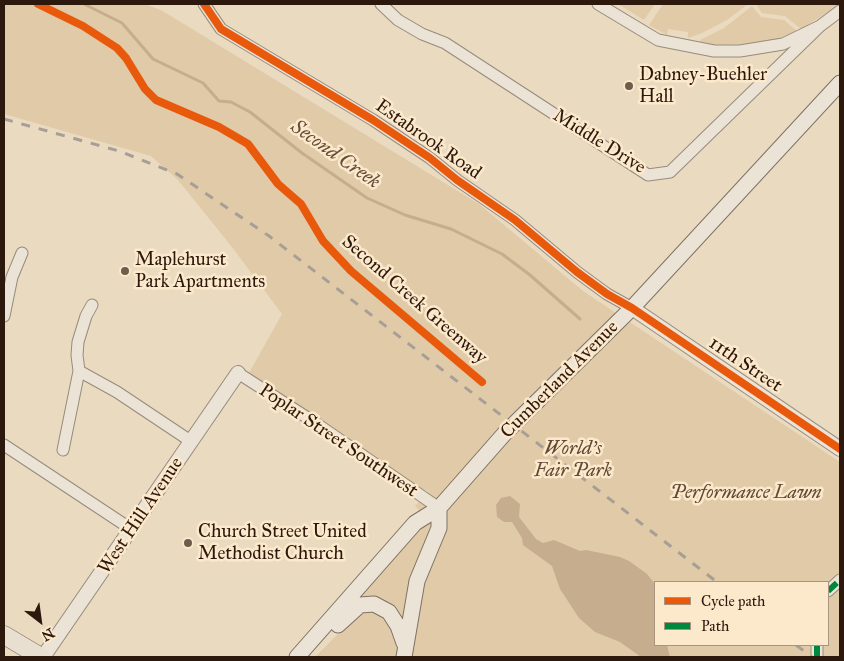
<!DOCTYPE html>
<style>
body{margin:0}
#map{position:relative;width:844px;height:661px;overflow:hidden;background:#eadac0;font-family:"IM FELL Great Primer",serif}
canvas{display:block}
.frame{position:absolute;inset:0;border:5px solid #2d180e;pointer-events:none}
.legend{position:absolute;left:654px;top:581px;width:175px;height:65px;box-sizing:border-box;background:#fce9cb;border:1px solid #a9957f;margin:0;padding:6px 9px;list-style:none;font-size:15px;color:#2d180e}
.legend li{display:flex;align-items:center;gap:10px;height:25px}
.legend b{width:25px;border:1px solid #a9957f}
.north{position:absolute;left:15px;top:596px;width:50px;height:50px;-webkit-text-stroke:4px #fce9cb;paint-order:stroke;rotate:150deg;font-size:14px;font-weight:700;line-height:20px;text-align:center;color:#2d180e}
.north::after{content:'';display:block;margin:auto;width:18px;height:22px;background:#2d180e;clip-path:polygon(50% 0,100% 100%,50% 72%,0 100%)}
</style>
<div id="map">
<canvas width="844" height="661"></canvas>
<div class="frame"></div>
<ul class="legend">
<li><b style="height:6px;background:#e8590c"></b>Cycle path</li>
<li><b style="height:6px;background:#00873e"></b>Path</li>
</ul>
<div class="north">N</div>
</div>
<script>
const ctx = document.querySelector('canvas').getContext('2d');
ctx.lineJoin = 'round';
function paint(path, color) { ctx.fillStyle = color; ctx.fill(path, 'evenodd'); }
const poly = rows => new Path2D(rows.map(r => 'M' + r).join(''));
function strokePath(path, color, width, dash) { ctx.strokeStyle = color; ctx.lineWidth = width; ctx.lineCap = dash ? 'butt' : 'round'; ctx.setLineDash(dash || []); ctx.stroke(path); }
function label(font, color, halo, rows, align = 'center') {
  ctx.font = font + ' "IM FELL Great Primer",serif'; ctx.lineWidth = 5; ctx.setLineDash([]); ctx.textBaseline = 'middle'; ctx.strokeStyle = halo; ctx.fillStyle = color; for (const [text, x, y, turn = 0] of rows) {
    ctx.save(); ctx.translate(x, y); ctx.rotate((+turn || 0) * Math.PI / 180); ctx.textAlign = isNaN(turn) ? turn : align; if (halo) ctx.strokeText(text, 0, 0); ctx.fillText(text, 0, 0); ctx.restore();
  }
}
paint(poly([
 [4,4,144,4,161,10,479,204,583,291,840,462,840,657,315,657,353,619,361,594,428,519,415,506,429,491,420,489,249,373,282,314,232,247,178,180,151,156,4,114],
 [655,582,828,582,828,645,655,645],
 [618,4,655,4,644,20],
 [663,4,748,4,727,20,702,33,688,38,688,32,668,29,667,35,649,25],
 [756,4,840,4,801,29,785,16,762,13],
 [752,6,761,17,784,20,797,31,774,40,752,44,701,45,700,40,724,28]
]), '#e0caa8');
paint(poly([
 [510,496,520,504,519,517,536,539,543,543,554,540,580,551,586,550,620,557,629,561,647,574,655,584,655,645,667,645,670,657,641,657,620,642,595,632,579,618,560,589,552,566,523,545,522,538,512,522,504,522,497,517,496,505,501,498]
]), '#c5ad8e');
strokePath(poly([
 [84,4,122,23,153,59,203,83,219,101,231,102,250,112,302,153,367,198,405,215,451,229,502,254,530,275,580,319]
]), '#c5ad8e', 3);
const minor = poly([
 [204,4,221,29,373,120,430,158,457,180,515,220,577,272,607,294,632,308],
 [381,4,398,20,422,34,445,43,648,175,670,172,820,26],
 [598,4,658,40,714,51,740,51,783,44,820,26,840,11],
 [4,316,12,277,22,253],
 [79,371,117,392,192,442],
 [238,373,317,424,439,508],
 [4,445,131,529],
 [63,450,79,371,77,355,78,342,86,316,92,305],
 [828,591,840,580],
 [817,645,817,657]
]);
const tertiary = poly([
 [632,308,840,449],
 [43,657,238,373]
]);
const secondary = poly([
 [338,625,360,605,374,604,389,612,398,626,404,643],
 [297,657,415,523,439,508,505,433,632,308,840,83],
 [404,657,417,581,439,528,439,508]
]);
const trunk = poly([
 [4,635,41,657]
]);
strokePath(minor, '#968b7c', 13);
strokePath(tertiary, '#968b7c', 16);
strokePath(secondary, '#7d7264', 17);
strokePath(trunk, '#7d7264', 19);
strokePath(minor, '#ece3d7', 11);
strokePath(tertiary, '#ece3d7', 14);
strokePath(secondary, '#ece3d7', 15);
strokePath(trunk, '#e9dfd0', 18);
strokePath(poly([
 [4,119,119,151,177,174,269,236,717,582],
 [796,645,812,657]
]), '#a79e95', 3, [9, 9]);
strokePath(poly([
 [828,591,840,580],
 [817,645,817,657]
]), '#00873e', 6, [12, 6]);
strokePath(poly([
 [38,4,83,26,117,48,126,58,145,89,156,100,219,127,248,144,278,184,301,204,323,241,351,271,482,382],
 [204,4,221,29,373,120,430,158,457,180,515,220,577,272,607,294,632,308,840,449]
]), '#e8590c', 8);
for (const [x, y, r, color] of [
 [629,86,5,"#6f5c4c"],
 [125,271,5,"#6f5c4c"],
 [188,543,5,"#6f5c4c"]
]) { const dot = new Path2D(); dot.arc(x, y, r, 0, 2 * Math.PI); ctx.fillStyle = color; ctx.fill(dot); strokePath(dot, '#fce9cb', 2); }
label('19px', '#2d180e', '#fce9cb', [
 ["Dabney-Buehler",639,75],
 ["Hall",639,97],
 ["Maplehurst",135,260],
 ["Park Apartments",135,282],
 ["Church Street United",198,532],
 ["Methodist Church",198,554]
], 'left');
label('19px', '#2d180e', '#fce9cb', [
 ["Estabrook Road",428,140,35],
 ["Middle Drive",599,142,32],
 ["Second Creek Greenway",414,300,41],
 ["11th Street",745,365,34],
 ["Cumberland Avenue",560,380,-45],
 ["Poplar Street Southwest",338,441,34],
 ["West Hill Avenue",141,516,-56]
]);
label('italic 19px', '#604936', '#fce9cb', [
 ["World's",573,449],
 ["Fair Park",573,471],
 ["Performance Lawn",746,493]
]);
label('italic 20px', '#634c38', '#fce9cb', [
 ["Second Creek",335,155,35]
]);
</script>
